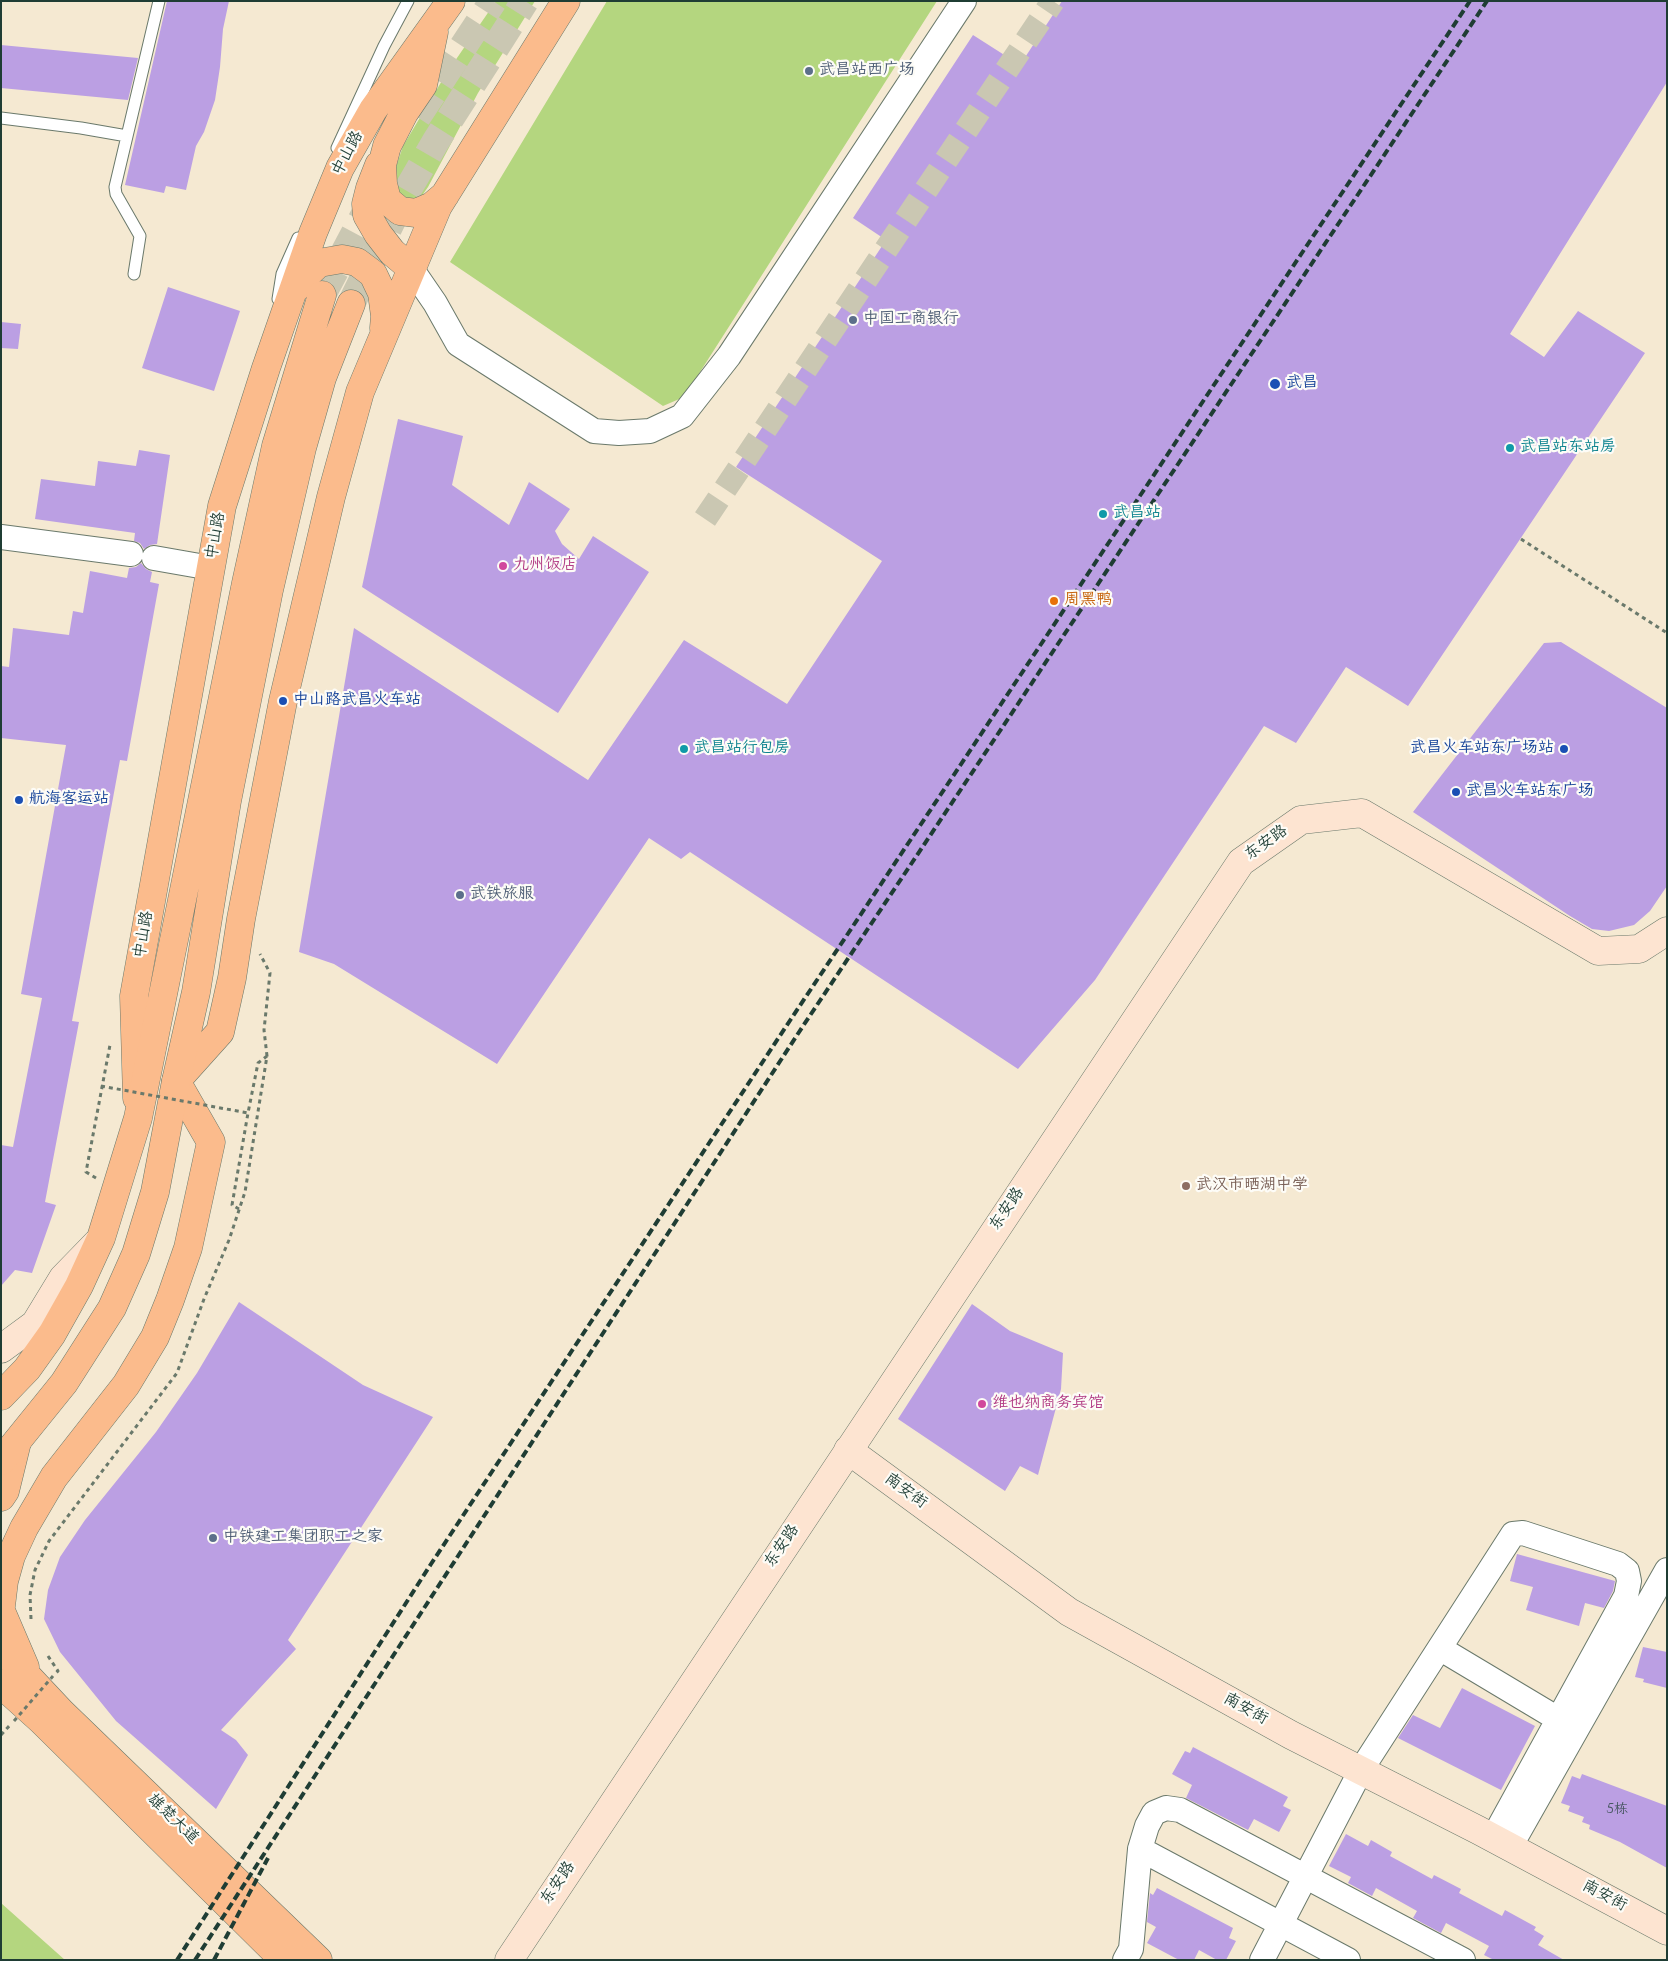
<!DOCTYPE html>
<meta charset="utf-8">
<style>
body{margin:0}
#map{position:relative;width:1668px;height:1961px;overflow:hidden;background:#f5e9d2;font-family:"Indie Flower",sans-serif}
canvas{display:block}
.frame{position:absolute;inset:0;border:2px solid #1f3d34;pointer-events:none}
</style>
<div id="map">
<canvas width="1668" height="1961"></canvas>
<div class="frame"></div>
</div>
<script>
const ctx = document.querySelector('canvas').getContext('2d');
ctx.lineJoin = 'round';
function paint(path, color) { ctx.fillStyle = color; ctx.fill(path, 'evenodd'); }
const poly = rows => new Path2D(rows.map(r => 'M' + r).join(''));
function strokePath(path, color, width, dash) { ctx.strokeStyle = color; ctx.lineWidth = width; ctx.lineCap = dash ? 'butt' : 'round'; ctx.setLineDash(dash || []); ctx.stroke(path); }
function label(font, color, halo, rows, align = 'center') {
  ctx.font = font + ' "Indie Flower","LXGW WenKai TC",sans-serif'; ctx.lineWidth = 4.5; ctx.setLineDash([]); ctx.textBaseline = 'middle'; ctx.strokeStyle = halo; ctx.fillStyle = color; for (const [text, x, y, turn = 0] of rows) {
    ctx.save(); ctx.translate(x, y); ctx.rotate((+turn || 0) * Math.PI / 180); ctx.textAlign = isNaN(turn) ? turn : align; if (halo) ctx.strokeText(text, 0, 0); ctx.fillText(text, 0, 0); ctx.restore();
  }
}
paint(poly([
 [496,1,535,1,478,93,428,187,417,203,411,204,390,185,403,146,446,74],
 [607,1,937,1,684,397,663,406,450,262],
 [1,1902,1,1903,65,1960,1,1960]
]), '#b4d67f');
paint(poly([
 [167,1,229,1,223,29,220,67,215,100,204,132,196,146,186,190,166,186,164,193,125,185],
 [1062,1,1667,1,1667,82,1510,334,1544,357,1578,311,1645,353,1408,706,1346,667,1296,743,1264,726,1095,980,1018,1069,690,852,681,859,649,838,497,1064,334,964,299,952,354,628,588,780,684,640,787,704,882,561,736,467,886,240,853,218,973,35,1020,65],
 [1,45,138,58,128,100,1,88],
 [168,287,240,311,214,391,142,368],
 [1,322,21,324,18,349,1,348],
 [398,419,463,436,452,485,509,525,529,482,570,509,555,531,562,544,579,559,593,536,649,572,558,713,362,587],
 [139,450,170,455,157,544,150,545,144,549,140,543,134,541,135,533,35,519,41,479,95,486,98,461,136,466],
 [141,563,146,569,152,572,150,582,159,584,127,761,120,760,72,1021,79,1022,45,1202,56,1205,32,1273,15,1270,1,1286,1,1145,13,1147,42,998,21,994,66,745,1,738,1,666,9,667,13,628,69,635,73,611,83,613,90,571,127,578,129,568,136,567],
 [1561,642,1667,708,1667,886,1650,911,1634,925,1609,931,1592,929,1570,916,1413,812,1544,643],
 [239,1302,363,1385,433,1417,288,1640,296,1649,221,1730,236,1740,248,1755,216,1809,116,1721,60,1652,44,1619,48,1590,60,1557,85,1520,156,1432,197,1373],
 [972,1304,1010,1331,1063,1353,1061,1389,1038,1475,1020,1466,1005,1491,898,1419],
 [1517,1554,1615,1581,1613,1591,1604,1608,1585,1603,1579,1626,1526,1610,1533,1587,1510,1581],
 [1643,1647,1667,1652,1667,1688,1643,1682,1644,1679,1635,1677],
 [1462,1688,1535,1726,1501,1790,1398,1738,1413,1715,1440,1728],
 [1193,1747,1288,1797,1283,1806,1291,1810,1279,1832,1254,1819,1248,1830,1186,1798,1192,1785,1172,1774,1185,1751,1190,1753],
 [1582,1774,1667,1806,1667,1868,1620,1842,1589,1829,1590,1825,1582,1822,1584,1817,1568,1811,1570,1806,1561,1803,1572,1776,1580,1779],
 [1346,1834,1368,1846,1371,1840,1392,1852,1390,1856,1432,1879,1434,1875,1461,1889,1459,1893,1502,1916,1505,1910,1536,1927,1534,1930,1544,1936,1538,1945,1564,1960,1494,1960,1484,1955,1489,1946,1446,1923,1441,1933,1413,1918,1417,1911,1376,1888,1372,1896,1348,1883,1351,1877,1329,1866],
 [1157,1888,1233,1928,1229,1938,1236,1941,1226,1960,1217,1960,1199,1950,1194,1960,1179,1960,1147,1943,1156,1927,1147,1922,1150,1893,1153,1895]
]), '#bb9fe3');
strokePath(poly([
 [705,519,1053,1]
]), '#cac7b2', 24, [24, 12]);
strokePath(poly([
 [417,117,493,1],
 [322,295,375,195],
 [351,304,404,196,436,141,525,1]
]), '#cac7b2', 28, [28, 14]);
const lane = poly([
 [1,118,81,128,127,136],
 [337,148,384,46,408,1],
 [134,274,140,236,116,194,115,187,159,1],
 [278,299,282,274,298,238]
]);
const street = poly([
 [411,268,435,303,458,344,594,431,619,433,650,431,682,416,729,356,964,1],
 [1,537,131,554],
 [154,558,211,568],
 [1441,1649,1558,1719],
 [1510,1847,1667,1570],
 [1140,1849,1147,1826,1154,1813,1166,1808,1180,1810,1463,1960],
 [1125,1960,1131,1949,1140,1849,1348,1960],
 [1262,1960,1361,1770,1513,1534,1523,1533,1618,1564,1627,1571,1629,1581,1626,1596,1493,1838]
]);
const secondary = poly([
 [1,1349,35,1324,63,1278,97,1243],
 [848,1450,1069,1612,1291,1735,1478,1830,1667,1931],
 [509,1960,1241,862,1301,820,1362,813,1598,951,1639,949,1667,931]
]);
const primary = poly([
 [434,32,423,85,404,113,387,146,382,165,383,184,387,200,400,211,416,213,432,206,445,195],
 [379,165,370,188,366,204,367,215,378,234,392,252,411,268],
 [297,287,303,278,319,263,342,259,357,262,373,274,382,293,385,316,384,328],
 [137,1098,134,996,222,506,266,368,313,233,340,168,373,110,451,1],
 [1,1497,5,1491,17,1442],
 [1,1606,4,1581,11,1556,24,1528,54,1477,126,1385,155,1337,170,1300,188,1248,211,1142,176,1081,220,1032,232,978,241,919,283,701,331,497,360,392,438,206,566,1],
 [1,1611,25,1667],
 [1,1648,61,1712,318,1960],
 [1,1684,41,1720,284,1960]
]);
const highway = poly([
 [1,1396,27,1369,52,1334,79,1286,101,1238,138,1118,246,583,276,446,322,295],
 [1,1461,64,1383,112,1308,136,1254,155,1192,176,1081,196,992,227,801,269,590,302,448,322,378,351,304]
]);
strokePath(lane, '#6a796b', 13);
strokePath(street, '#6a796b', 26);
strokePath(secondary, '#6a796b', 29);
strokePath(primary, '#6a796b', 29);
strokePath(highway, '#6a796b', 29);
strokePath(poly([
 [1521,539,1667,633],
 [96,1178,86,1172,110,1045],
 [239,1209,232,1205,248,1113,258,1063,267,1056],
 [31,1619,30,1595,35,1570,49,1541,177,1373,204,1299,229,1240,245,1192,267,1056,264,1030,270,973,260,954],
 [48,1656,58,1671,56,1673],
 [1,1735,11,1724]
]), '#6a796b', 3, [4, 4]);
strokePath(lane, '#fff', 11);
strokePath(street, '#fff', 24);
strokePath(secondary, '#fde4d1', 28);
strokePath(primary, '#fbbb8c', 28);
strokePath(highway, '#fbbb8c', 28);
strokePath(poly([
 [177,1960,431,1564,791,1019,1470,1],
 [195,1960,803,1026,1487,1],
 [214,1960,268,1858]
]), '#1f3d34', 4, [8, 4]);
strokePath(poly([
 [101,1086,248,1113],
 [14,1721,53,1676]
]), '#6a796b', 3, [4, 4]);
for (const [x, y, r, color] of [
 [809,71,5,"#5c6f8a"],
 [853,320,5,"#5c6f8a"],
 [1275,384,6,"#1a4fb4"],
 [1510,448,5,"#0f9aa8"],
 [1103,514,5,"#0f9aa8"],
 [503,566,5,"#d1479c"],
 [1054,601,5,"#e8710a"],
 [283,701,5,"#1a4fb4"],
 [684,749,5,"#0f9aa8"],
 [1564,749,5,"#1a4fb4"],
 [1456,792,5,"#1a4fb4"],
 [19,800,5,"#1a4fb4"],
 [460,895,5,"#5c6f8a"],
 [1186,1186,5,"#8d6e63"],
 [982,1404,5,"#d1479c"],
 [213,1538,5,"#5c6f8a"]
]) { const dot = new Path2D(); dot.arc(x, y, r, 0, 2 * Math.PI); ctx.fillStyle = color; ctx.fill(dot); strokePath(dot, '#fdfcf7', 2); }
label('14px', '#465660', null, [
 ["5栋",1617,1811]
]);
label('16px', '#4e5e75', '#fdfcf7', [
 ["武昌站西广场",819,71],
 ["中国工商银行",863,320],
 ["武铁旅服",470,895],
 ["中铁建工集团职工之家",223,1538]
], 'left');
label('16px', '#1f3d34', '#fdfcf7', [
 ["中山路",349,154,-62],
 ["中山路",217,536,-80],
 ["东安路",1267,844,-35],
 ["中山路",145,935,-80],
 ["东安路",1008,1210,-56],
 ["南安街",905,1492,36],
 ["东安路",783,1547,-56],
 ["南安街",1245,1710,29],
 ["雄楚大道",172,1820,44],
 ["东安路",559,1884,-56],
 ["南安街",1604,1897,28]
]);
label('16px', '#164399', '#fdfcf7', [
 ["武昌",1286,384],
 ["中山路武昌火车站",293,701],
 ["武昌火车站东广场站",1554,749,"right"],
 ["武昌火车站东广场",1466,792],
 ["航海客运站",29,800]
], 'left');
label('16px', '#0d838f', '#fdfcf7', [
 ["武昌站东站房",1520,448],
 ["武昌站",1113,514],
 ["武昌站行包房",694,749]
], 'left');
label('16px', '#b23c85', '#fdfcf7', [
 ["九州饭店",513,566],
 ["维也纳商务宾馆",992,1404]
], 'left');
label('16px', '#c56008', '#fdfcf7', [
 ["周黑鸭",1064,601]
], 'left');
label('16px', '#785e54', '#fdfcf7', [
 ["武汉市晒湖中学",1196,1186]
], 'left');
</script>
